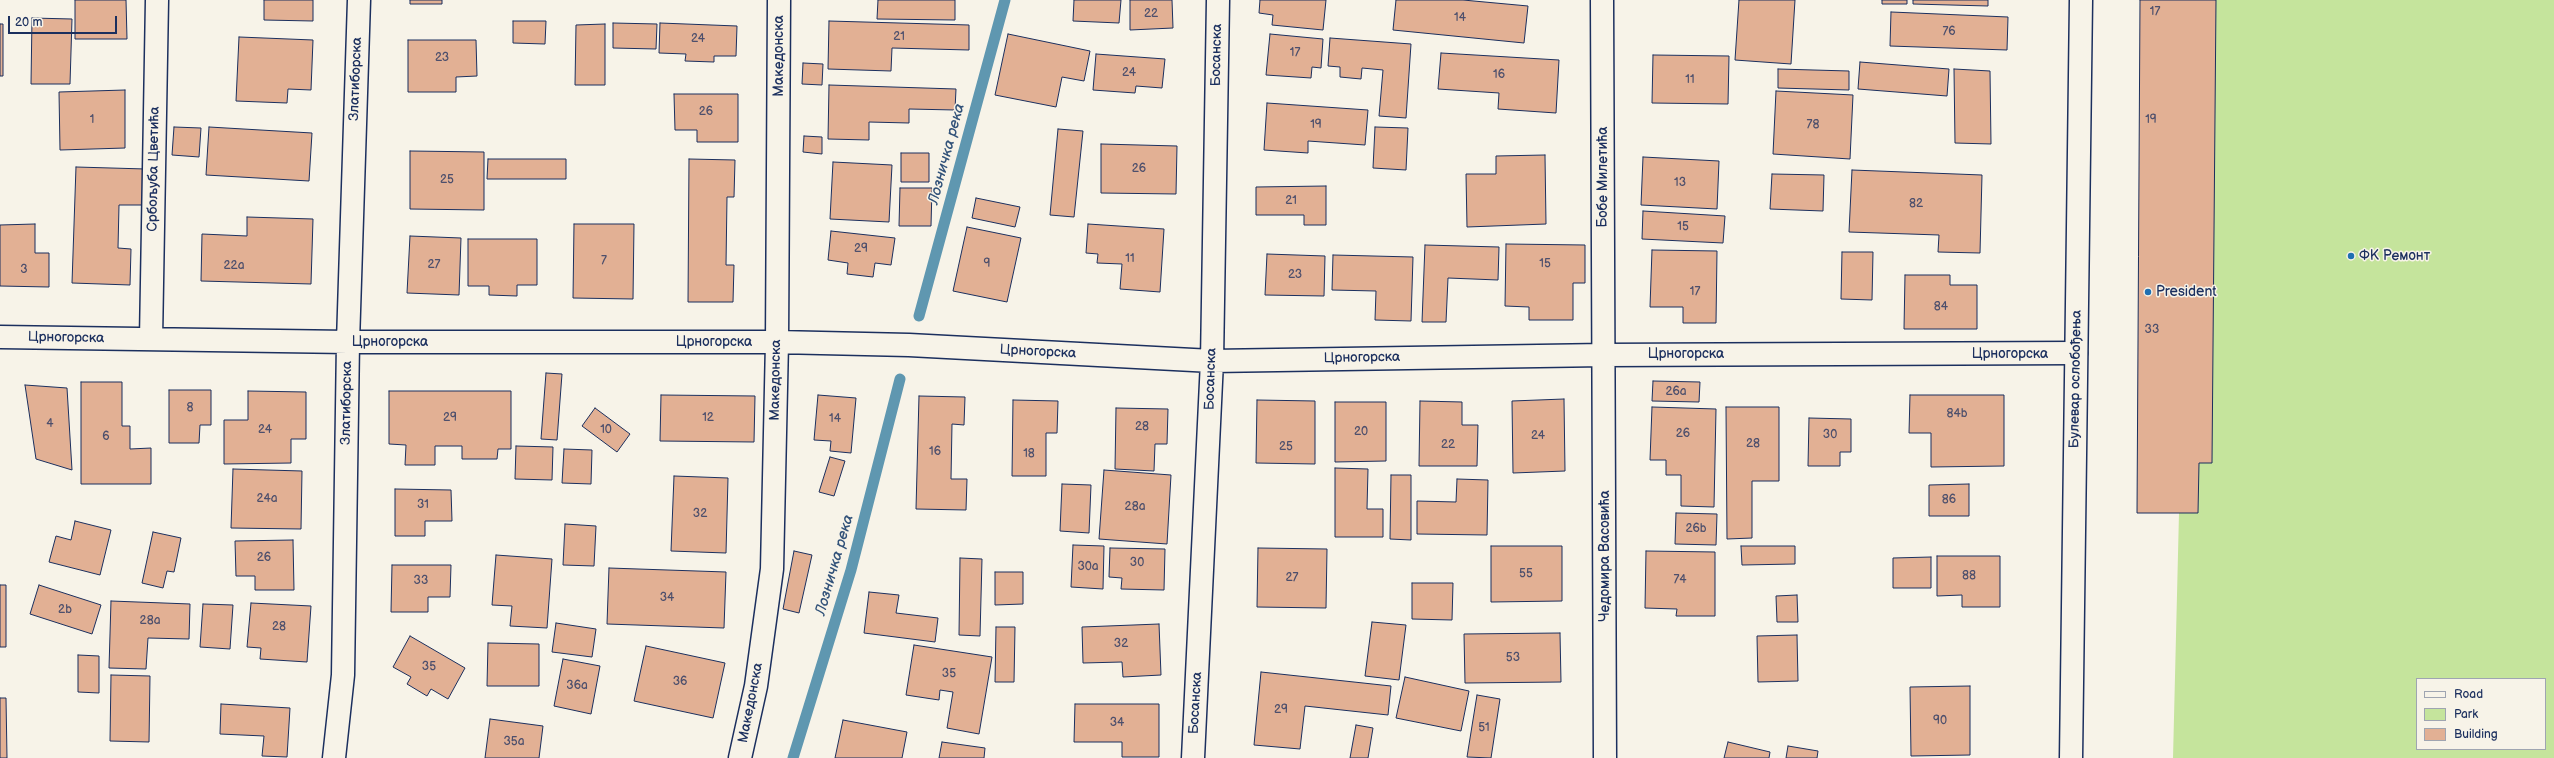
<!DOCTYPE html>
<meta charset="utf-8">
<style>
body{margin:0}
#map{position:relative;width:2554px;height:758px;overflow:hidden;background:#f7f3e8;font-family:"Balsamiq Sans",sans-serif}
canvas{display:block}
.legend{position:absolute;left:2416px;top:678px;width:130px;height:72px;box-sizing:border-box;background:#f7f3e8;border:1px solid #9fa5b1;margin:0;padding:5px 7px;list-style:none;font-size:12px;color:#1b2f5e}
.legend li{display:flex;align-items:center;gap:8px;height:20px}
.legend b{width:20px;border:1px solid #9fa5b1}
.scale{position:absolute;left:8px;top:16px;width:109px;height:18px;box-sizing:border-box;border:2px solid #1b2f5e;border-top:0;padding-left:5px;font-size:12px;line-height:14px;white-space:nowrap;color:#1b2f5e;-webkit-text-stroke:3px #f7f3e8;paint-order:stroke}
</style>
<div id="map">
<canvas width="2554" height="758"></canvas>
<ul class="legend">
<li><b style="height:5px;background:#f7f3e8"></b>Road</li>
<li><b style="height:11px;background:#c5e49c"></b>Park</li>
<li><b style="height:11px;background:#e2b094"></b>Building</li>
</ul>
<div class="scale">20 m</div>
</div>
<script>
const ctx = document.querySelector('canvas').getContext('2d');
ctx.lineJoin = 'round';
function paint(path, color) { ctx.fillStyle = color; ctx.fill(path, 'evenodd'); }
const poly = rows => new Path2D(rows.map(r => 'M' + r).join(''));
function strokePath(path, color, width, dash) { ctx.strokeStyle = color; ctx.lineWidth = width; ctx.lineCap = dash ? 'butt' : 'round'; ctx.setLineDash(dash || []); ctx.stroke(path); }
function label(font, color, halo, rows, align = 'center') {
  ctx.font = font + ' "Balsamiq Sans",sans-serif'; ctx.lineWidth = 3; ctx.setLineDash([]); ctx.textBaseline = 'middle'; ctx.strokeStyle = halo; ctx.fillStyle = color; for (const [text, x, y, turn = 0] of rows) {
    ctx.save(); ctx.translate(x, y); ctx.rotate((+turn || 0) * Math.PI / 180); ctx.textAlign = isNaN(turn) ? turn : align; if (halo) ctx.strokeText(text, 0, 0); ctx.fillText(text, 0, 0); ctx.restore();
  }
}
paint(poly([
 [2158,0,2554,0,2554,758,2173,758,2179,513,2137,513],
 [2417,679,2545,679,2545,749,2417,749]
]), '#c5e49c');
strokePath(poly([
 [919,316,1005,0],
 [793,758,851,570,900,379]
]), '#5f97b0', 11);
const building = poly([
 [75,0,126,0,127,39,75,39,75,0],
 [264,0,313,0,313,21,264,20,264,0],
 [410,0,442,0,442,4,410,4,410,0],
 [878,0,955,0,955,20,877,19,878,0],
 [1074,0,1121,0,1119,23,1073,21,1074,0],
 [1130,0,1172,0,1173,28,1130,30,1130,0],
 [1260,0,1326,0,1323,30,1272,25,1273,15,1259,13,1260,0],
 [1396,0,1463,0,1528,6,1524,43,1393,30,1396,0],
 [1739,0,1795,0,1791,64,1735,60,1739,0],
 [1882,0,1907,0,1907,4,1882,4,1882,0],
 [1913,0,1988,0,1988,6,1913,4,1913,0],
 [2140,0,2216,0,2212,463,2199,463,2198,513,2137,513,2140,0],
 [1891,12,2008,17,2007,50,1890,46,1891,12],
 [32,18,72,19,70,84,31,84,32,18],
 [513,21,546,21,545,44,513,43,513,21],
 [829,21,969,25,969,50,892,48,891,71,828,69,829,21],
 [613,23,657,24,656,49,613,48,613,23],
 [660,23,737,26,736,56,714,56,714,62,685,61,686,54,659,53,660,23],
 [0,24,3,24,3,76,0,76,0,24],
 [605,24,605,85,575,85,576,25,605,24],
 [1008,34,1090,51,1084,81,1062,77,1056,107,995,95,1008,34],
 [1270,34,1323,39,1321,68,1312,67,1311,78,1266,75,1270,34],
 [239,37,313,40,311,90,288,89,287,103,236,101,239,37],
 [1330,38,1411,44,1406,118,1379,116,1383,70,1362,68,1361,79,1340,77,1340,67,1328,66,1330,38],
 [408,40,476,40,477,76,456,77,456,92,408,92,408,40],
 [1441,53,1559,60,1556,113,1498,109,1499,93,1438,89,1441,53],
 [1096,54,1165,59,1162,88,1136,86,1135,93,1093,90,1096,54],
 [1653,55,1729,56,1728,104,1652,103,1653,55],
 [1860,62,1949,69,1947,96,1858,89,1860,62],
 [803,63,823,64,822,85,802,84,803,63],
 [1778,69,1849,71,1849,90,1778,88,1778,69],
 [1954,69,1990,71,1991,144,1955,143,1954,69],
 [829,85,956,89,955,110,909,109,909,123,869,122,869,140,828,139,829,85],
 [125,90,125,148,60,150,59,92,125,90],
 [1776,91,1853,95,1850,159,1773,154,1776,91],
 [674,94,738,94,738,142,697,142,697,130,675,130,674,94],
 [1267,103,1368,110,1365,145,1308,141,1308,153,1264,150,1267,103],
 [174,127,201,128,199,157,172,155,174,127],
 [209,127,312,133,309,181,206,175,209,127],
 [1375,127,1408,128,1406,170,1373,168,1375,127],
 [1058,129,1083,131,1074,217,1050,215,1058,129],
 [804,136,822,137,822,154,803,152,804,136],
 [1101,144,1177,146,1176,194,1101,193,1101,144],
 [410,151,484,152,484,210,410,209,410,151],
 [901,153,929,153,929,182,901,182,901,153],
 [1545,155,1546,224,1467,227,1466,174,1496,174,1496,156,1545,155],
 [1643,157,1719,161,1717,209,1641,205,1643,157],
 [488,159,566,159,566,179,487,179,488,159],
 [689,159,735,160,734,197,727,197,726,265,734,265,733,302,688,302,689,159],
 [833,162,892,165,889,222,830,219,833,162],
 [76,167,146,169,145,205,119,205,118,248,131,249,130,285,72,283,76,167],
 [1852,170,1982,175,1980,253,1938,252,1939,235,1849,232,1852,170],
 [1772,174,1824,175,1823,211,1770,209,1772,174],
 [1326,186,1326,225,1304,225,1304,215,1256,215,1256,187,1326,186],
 [900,188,932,188,931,226,899,226,900,188],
 [976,198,1020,207,1015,227,972,218,976,198],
 [1643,211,1725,216,1723,243,1642,239,1643,211],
 [247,217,313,219,311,284,201,281,202,234,247,236,247,217],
 [35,224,35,253,49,253,49,287,0,286,0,225,35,224],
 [574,224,634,224,633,299,573,298,574,224],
 [1088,224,1164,229,1160,292,1120,289,1122,264,1097,263,1098,254,1086,253,1088,224],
 [967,227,1021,238,1007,302,953,291,967,227],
 [831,231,895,238,891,265,875,263,873,277,847,274,848,263,828,260,831,231],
 [410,236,461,238,459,295,407,293,410,236],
 [468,239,537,239,537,285,517,285,517,296,489,295,489,286,468,286,468,239],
 [1506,244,1585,245,1585,283,1573,283,1573,320,1529,320,1529,307,1505,306,1506,244],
 [1425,245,1499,247,1498,280,1448,278,1446,322,1422,322,1425,245],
 [1652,250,1717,251,1716,323,1683,323,1683,307,1650,307,1652,250],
 [1842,252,1873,252,1872,300,1841,299,1842,252],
 [1267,254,1325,256,1324,296,1265,295,1267,254],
 [1333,255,1413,257,1411,321,1375,320,1376,291,1332,290,1333,255],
 [1905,275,1950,275,1950,285,1977,285,1977,329,1904,329,1905,275],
 [546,373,562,374,557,440,541,439,546,373],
 [1653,381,1700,382,1699,402,1652,401,1653,381],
 [81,382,122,382,122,426,130,426,130,449,151,448,151,484,81,484,81,382],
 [25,385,67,388,72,470,36,459,25,385],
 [169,390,211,390,211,425,200,425,199,443,169,443,169,390],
 [248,391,306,392,306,439,291,439,291,463,224,464,224,420,248,420,248,391],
 [389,391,511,391,511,449,498,449,497,459,462,459,462,446,435,446,435,465,405,465,406,445,389,444,389,391],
 [661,395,755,396,754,442,660,441,661,395],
 [818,395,856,398,851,453,830,451,831,441,814,440,818,395],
 [1910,395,2004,395,2004,466,1931,467,1931,433,1909,433,1910,395],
 [919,396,965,397,964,425,952,424,951,479,967,479,966,510,916,509,919,396],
 [1564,399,1565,471,1513,473,1512,401,1564,399],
 [1013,400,1058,401,1057,433,1046,433,1046,476,1012,476,1013,400],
 [1257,400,1315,401,1315,464,1256,463,1257,400],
 [1420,401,1462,402,1462,425,1478,425,1477,466,1419,466,1420,401],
 [1335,402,1386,402,1386,461,1335,462,1335,402],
 [1652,407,1716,409,1714,507,1681,506,1681,475,1666,475,1666,460,1650,460,1652,407],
 [1726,407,1779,407,1779,481,1752,481,1752,538,1727,539,1726,407],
 [595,408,630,434,617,452,582,426,595,408],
 [1116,408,1168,409,1167,444,1155,444,1154,471,1115,469,1116,408],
 [1809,418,1851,419,1851,452,1840,452,1840,466,1808,466,1809,418],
 [516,446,553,447,552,480,515,479,516,446],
 [564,449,592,450,591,484,562,483,564,449],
 [830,457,845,461,834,496,819,492,830,457],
 [1335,468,1368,469,1367,509,1383,509,1383,537,1335,537,1335,468],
 [233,469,302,471,301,529,231,528,233,469],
 [1104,470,1171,475,1167,544,1099,539,1104,470],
 [1391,475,1411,475,1411,540,1390,539,1391,475],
 [674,476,728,478,726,553,671,551,674,476],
 [1457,479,1488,480,1487,535,1417,534,1417,501,1456,502,1457,479],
 [1062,484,1091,485,1089,533,1060,531,1062,484],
 [1969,484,1969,516,1929,516,1929,485,1969,484],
 [395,489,451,490,452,521,425,521,425,536,395,536,395,489],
 [1676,513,1717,514,1716,545,1675,544,1676,513],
 [75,521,111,530,100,575,49,562,56,536,71,540,75,521],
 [565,524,596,526,594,566,563,565,565,524],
 [153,532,181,538,174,572,167,571,163,588,142,583,153,532],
 [293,540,294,590,255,590,255,576,236,576,235,541,293,540],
 [1073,545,1104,546,1103,589,1071,587,1073,545],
 [1491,546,1562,546,1562,601,1491,602,1491,546],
 [1741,546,1795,546,1795,564,1742,565,1741,546],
 [1110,548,1165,549,1164,590,1121,589,1122,578,1109,577,1110,548],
 [1258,548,1327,549,1326,608,1257,607,1258,548],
 [794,551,812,555,799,613,783,609,794,551],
 [1646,551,1715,552,1715,616,1676,616,1677,609,1645,608,1646,551],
 [496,555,552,559,547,628,510,626,512,606,492,605,496,555],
 [1937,556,2000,556,2000,607,1962,607,1962,595,1937,596,1937,556],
 [1931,557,1931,588,1893,588,1893,558,1931,557],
 [960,558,982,559,980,636,959,635,960,558],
 [392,565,451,565,450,597,428,597,428,612,391,612,392,565],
 [609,568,726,572,724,628,607,624,609,568],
 [995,572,1023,572,1023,604,995,605,995,572],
 [1412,583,1453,583,1452,620,1412,619,1412,583],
 [0,585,6,585,6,647,0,647,0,585],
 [39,585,101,605,92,634,30,614,39,585],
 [869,592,899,595,896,613,938,618,935,642,864,633,869,592],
 [1797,595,1798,622,1777,622,1776,596,1797,595],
 [111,601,190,604,189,639,148,638,146,669,109,668,111,601],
 [251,603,311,606,307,662,260,659,261,648,247,647,251,603],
 [203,604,233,605,230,649,200,647,203,604],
 [1372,622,1406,625,1399,680,1365,676,1372,622],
 [556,623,596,629,592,657,552,652,556,623],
 [1159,624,1161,675,1123,677,1122,662,1083,663,1082,627,1159,624],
 [996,627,1015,627,1014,682,995,682,996,627],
 [1560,633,1561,682,1465,683,1464,634,1560,633],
 [1797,635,1798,681,1758,682,1757,636,1797,635],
 [410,636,465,668,448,699,431,689,427,696,407,684,411,677,393,667,410,636],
 [488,643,539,644,539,686,487,686,488,643],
 [914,645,992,657,979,734,947,728,953,692,940,690,939,700,906,695,914,645],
 [646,646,725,663,713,718,634,701,646,646],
 [78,655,99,656,99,693,78,692,78,655],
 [563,659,600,666,591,714,554,706,563,659],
 [1261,672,1391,686,1388,715,1305,706,1300,749,1254,745,1261,672],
 [111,675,150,676,149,742,110,741,111,675],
 [1405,677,1469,691,1461,731,1396,718,1405,677],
 [1970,686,1970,755,1911,756,1910,687,1970,686],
 [1477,695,1500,699,1491,758,1467,757,1477,695],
 [0,698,6,698,7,758,0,758,0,698],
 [221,704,290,708,287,757,262,756,264,736,220,734,221,704],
 [1075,704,1159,704,1159,757,1122,757,1122,742,1074,742,1075,704],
 [490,719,543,726,539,758,485,758,490,719],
 [843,720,907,732,902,758,835,758,843,720],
 [1356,725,1373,728,1368,758,1350,758,1356,725],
 [942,742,985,748,984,758,939,758,942,742],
 [1728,742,1770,752,1769,758,1724,758,1728,742],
 [1788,746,1818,751,1817,758,1786,758,1788,746]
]);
paint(building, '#e2b094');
strokePath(building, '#1b2f5e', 1);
const minor = poly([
 [1602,0,1605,758],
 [0,337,348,342,777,342,909,345,1212,361,1604,355,2076,353],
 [151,339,157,0],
 [334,758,343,675,348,342,359,0],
 [740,758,756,686,772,569,777,342,779,0],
 [1193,758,1212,361,1218,0]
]);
const secondary = poly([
 [2071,758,2081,0]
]);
strokePath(minor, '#1b2f5e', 25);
strokePath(secondary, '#1b2f5e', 25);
strokePath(minor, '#f7f3e8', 22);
strokePath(secondary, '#f7f3e8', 22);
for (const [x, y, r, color] of [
 [2351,256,4,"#1f6fb2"],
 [2148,292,4,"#1f6fb2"]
]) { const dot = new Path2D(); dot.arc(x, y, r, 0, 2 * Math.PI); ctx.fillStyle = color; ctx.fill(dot); strokePath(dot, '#f7f3e8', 1.5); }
label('12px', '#4d4f6c', null, [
 ["17",2155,12],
 ["22",1151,14],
 ["14",1460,18],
 ["76",1949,32],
 ["21",899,37],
 ["24",698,39],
 ["17",1295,53],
 ["23",442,58],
 ["24",1129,73],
 ["16",1499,75],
 ["11",1690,80],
 ["26",706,112],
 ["1",92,120],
 ["19",2151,120],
 ["19",1316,125],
 ["78",1813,125],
 ["26",1139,169],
 ["25",447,180],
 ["13",1680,183],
 ["21",1291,201],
 ["82",1916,204],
 ["15",1683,227],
 ["29",861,249],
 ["11",1130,259],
 ["7",604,261],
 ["9",987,264],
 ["15",1545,264],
 ["27",434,265],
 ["22a",234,266],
 ["3",24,270],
 ["23",1295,275],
 ["17",1695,292],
 ["84",1941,307],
 ["33",2152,330],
 ["26a",1676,392],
 ["8",190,408],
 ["84b",1957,414],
 ["29",450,418],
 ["12",708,418],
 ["14",835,419],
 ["4",50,424],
 ["28",1142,427],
 ["24",265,430],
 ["10",606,430],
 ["20",1361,432],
 ["26",1683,434],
 ["30",1830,435],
 ["24",1538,436],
 ["6",106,437],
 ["28",1753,444],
 ["22",1448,445],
 ["25",1286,447],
 ["16",935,452],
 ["18",1029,454],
 ["24a",267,499],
 ["86",1949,500],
 ["31",423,505],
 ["28a",1135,507],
 ["32",700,514],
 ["26b",1696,529],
 ["26",264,558],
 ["30",1137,563],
 ["30a",1088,567],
 ["55",1526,574],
 ["88",1969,576],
 ["27",1292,578],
 ["74",1680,580],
 ["33",421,581],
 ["34",667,598],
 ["2b",65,610],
 ["28a",150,621],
 ["28",279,627],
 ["32",1121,644],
 ["53",1513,658],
 ["35",429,667],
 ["35",949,674],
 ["36",680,682],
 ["36a",577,686],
 ["29",1281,710],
 ["90",1940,721],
 ["34",1117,723],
 ["51",1484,728],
 ["35a",514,742]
]);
label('14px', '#1b2f5e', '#f7f3e8', [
 ["Босанска",1217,55,-89],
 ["Македонска",779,56,-90],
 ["Златиборска",356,79,-88],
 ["Србољуба Цветића",154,169,-89],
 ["Бобе Милетића",1603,177,-90],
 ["Црногорска",66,338,1],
 ["Црногорска",390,342],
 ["Црногорска",714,342],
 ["Црногорска",1038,352,3],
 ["Црногорска",1686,354],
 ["Црногорска",2010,354],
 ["Црногорска",1362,358,-1],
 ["Босанска",1211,379,-88],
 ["Булевар ослобођења",2076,379,-89],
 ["Македонска",776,380,-89],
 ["Златиборска",347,403,-89],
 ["Чедомира Васовића",1605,556,-90],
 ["Македонска",751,703,-79],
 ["Босанска",1196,703,-87]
]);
label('14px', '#1b2f5e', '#f7f3e8', [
 ["ФК Ремонт",2359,256],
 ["President",2156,292]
], 'left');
label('italic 15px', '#325279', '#f7f3e8', [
 ["Лозничка река",947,154,-75],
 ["Лозничка река",835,565,-74]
]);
</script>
